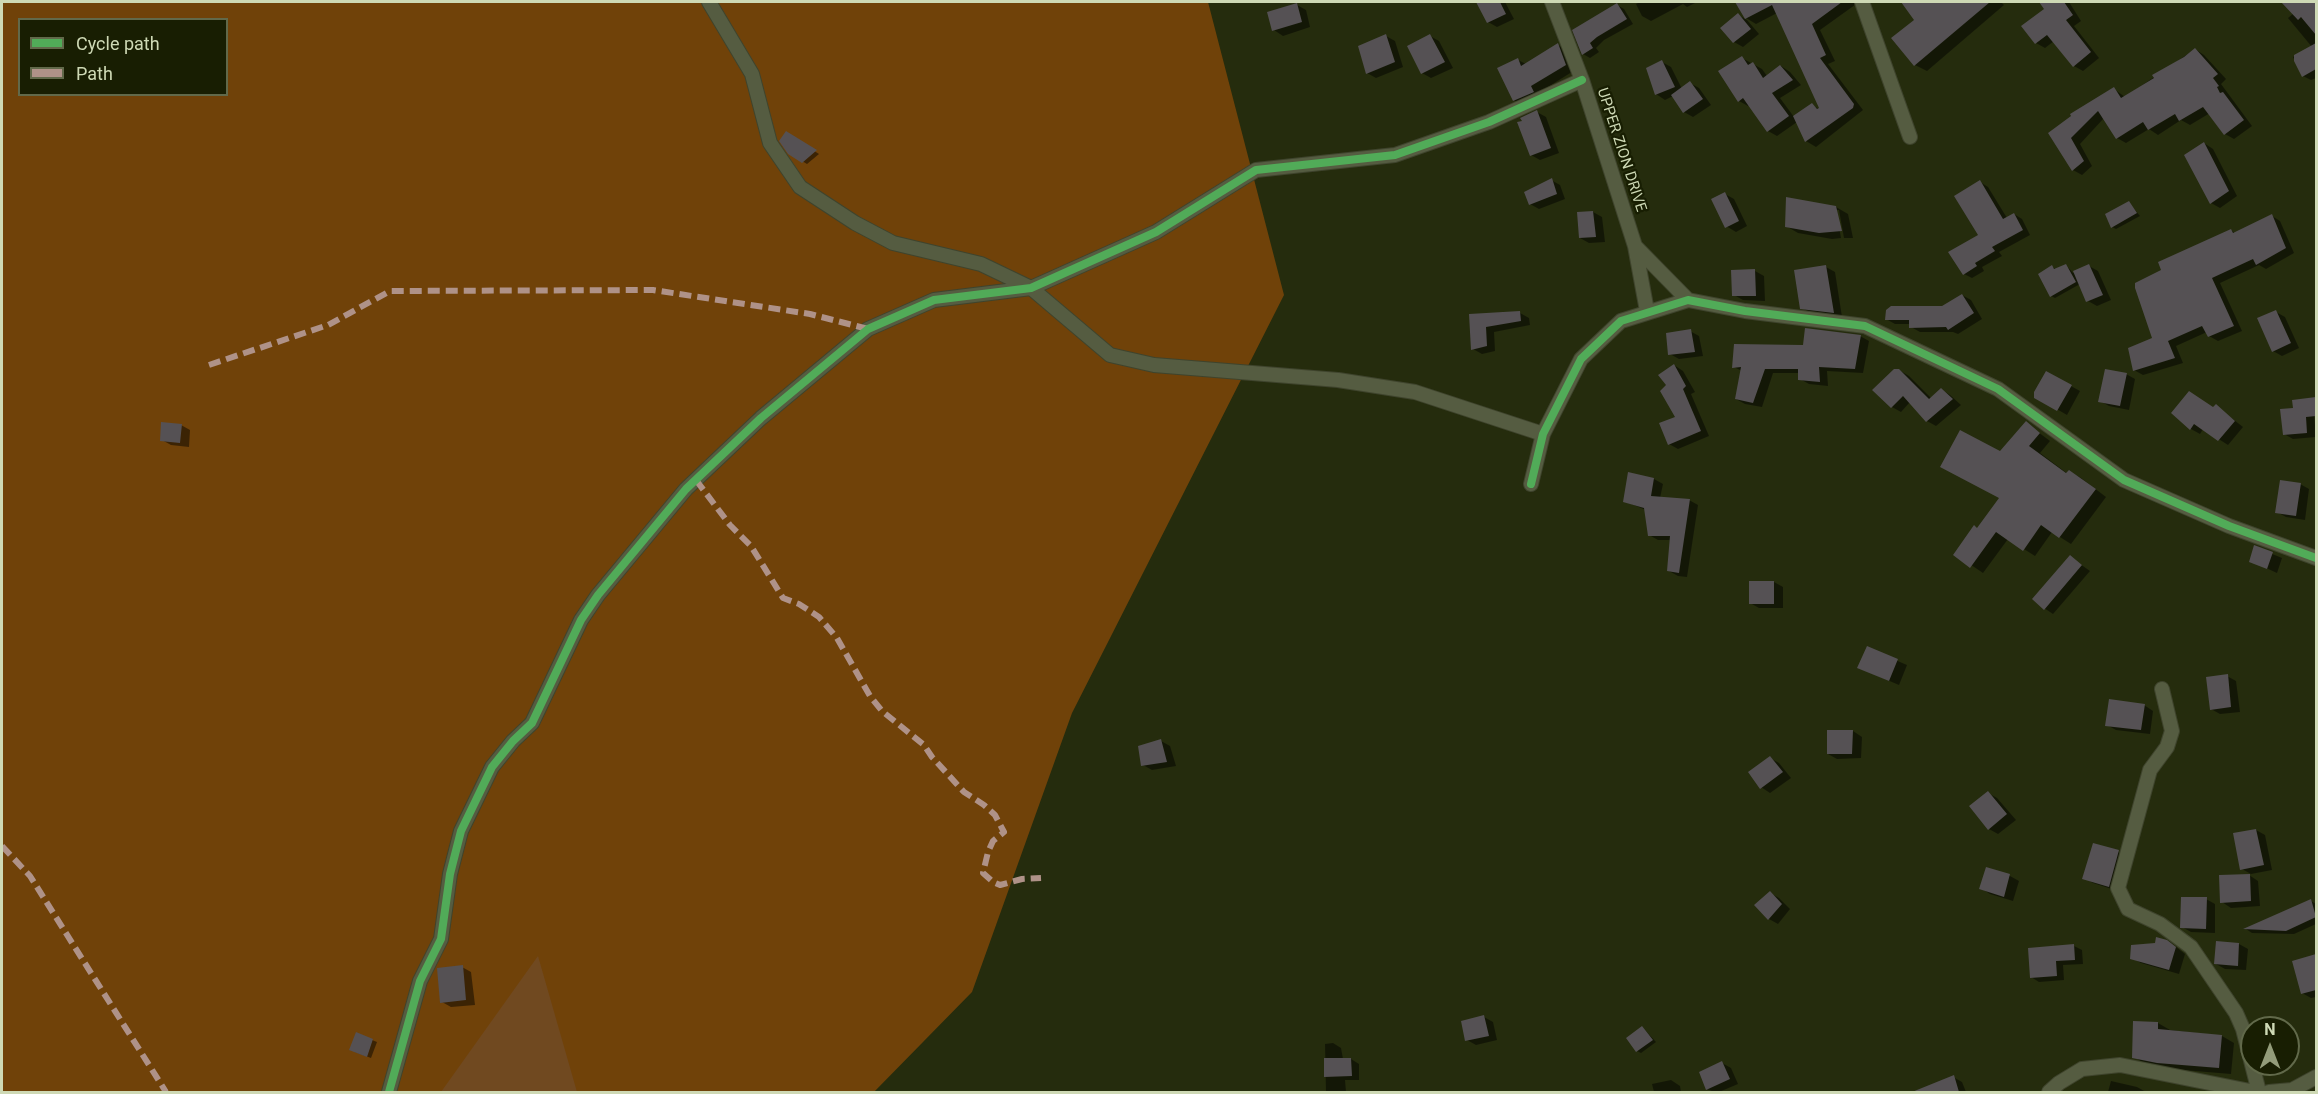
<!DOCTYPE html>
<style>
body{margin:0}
#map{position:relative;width:2318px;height:1094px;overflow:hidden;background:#252c0d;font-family:Roboto,sans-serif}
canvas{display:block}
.frame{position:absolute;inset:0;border:3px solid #ced9b5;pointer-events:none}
.legend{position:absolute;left:18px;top:18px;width:210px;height:78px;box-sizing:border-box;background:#181e02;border:2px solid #61694a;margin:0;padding:8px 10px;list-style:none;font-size:18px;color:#ced9b5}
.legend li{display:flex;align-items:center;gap:12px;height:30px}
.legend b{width:30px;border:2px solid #61694a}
.north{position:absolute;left:2240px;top:1016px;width:60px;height:60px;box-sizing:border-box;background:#181e02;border:2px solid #61694a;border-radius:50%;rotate:0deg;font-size:16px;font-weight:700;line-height:24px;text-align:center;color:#ced9b5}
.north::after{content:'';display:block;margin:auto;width:21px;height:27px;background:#939c7a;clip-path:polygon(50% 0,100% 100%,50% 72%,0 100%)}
</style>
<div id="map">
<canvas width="2318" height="1094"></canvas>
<div class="frame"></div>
<ul class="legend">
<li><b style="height:8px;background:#51ab58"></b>Cycle path</li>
<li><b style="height:8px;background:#af9288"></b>Path</li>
</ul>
<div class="north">N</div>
</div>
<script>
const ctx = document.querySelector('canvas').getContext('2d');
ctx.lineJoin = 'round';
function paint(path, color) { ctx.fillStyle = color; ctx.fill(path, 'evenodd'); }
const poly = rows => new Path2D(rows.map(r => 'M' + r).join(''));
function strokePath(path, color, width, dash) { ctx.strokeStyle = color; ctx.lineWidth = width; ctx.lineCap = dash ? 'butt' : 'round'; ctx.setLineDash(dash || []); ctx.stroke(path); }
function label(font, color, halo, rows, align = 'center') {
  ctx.font = font + ' Roboto,sans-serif'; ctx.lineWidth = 4.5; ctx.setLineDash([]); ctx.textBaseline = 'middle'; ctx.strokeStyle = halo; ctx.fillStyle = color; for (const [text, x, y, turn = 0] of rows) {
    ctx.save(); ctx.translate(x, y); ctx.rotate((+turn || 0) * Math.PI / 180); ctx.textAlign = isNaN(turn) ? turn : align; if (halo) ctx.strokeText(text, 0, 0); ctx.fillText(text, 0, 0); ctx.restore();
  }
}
paint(poly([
 [2,2,1208,2,1284,295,1072,713,972,992,874,1092,2,1092],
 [20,20,226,20,226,94,20,94]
]), '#704209');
paint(poly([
 [538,956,577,1092,441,1092]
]), '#704920');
paint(poly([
 [1484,2,1505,2,1514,19,1497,27,1488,22,1479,4],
 [1640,2,1697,2,1687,7,1683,4,1651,21,1642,16,1636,4],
 [1737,2,1859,2,1820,30,1835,61,1828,64,1863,110,1816,147,1806,141,1797,122,1777,136,1768,131,1750,105,1748,106,1739,101,1742,58,1762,69,1767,76,1781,66,1790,72,1801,85,1780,98,1794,117,1812,105,1822,111,1777,13,1756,24,1746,18],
 [1903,2,2001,2,2004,5,1927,71,1915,65,1916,20],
 [2040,2,2069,2,2081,21,2074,26,2099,58,2083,71,2074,66,2054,41,2045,48,2036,43,2046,9],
 [2287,2,2316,2,2316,78,2311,80,2303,76,2293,57,2312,47,2288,18,2294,13],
 [1297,5,1306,10,1310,27,1283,36,1274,30],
 [1617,5,1624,9,1633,24,1604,40,1596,48,1599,52,1590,58,1583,54,1574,30],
 [1738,15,1747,20,1759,34,1743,47,1734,42],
 [1386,36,1395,41,1403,67,1376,78,1367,73],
 [1430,36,1439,41,1453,68,1431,78,1422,73],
 [1558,45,1567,50,1575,70,1540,92,1542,97,1523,106,1514,100,1518,60,1526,64],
 [2195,49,2204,55,2226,79,2221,84,2252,126,2234,139,2225,134,2210,113,2190,125,2181,120,2158,135,2149,129,2126,143,2117,138,2104,118,2080,144,2092,166,2082,175,2073,170,2050,133,2114,89,2125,97],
 [1662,62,1671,67,1682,89,1690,83,1699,88,1711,105,1693,117,1684,112,1673,96,1665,100,1656,94],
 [1537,112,1546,117,1559,153,1540,160,1531,155],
 [786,133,819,154,807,164,789,153],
 [2204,143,2213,149,2237,196,2220,208,2211,203],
 [1551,180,1560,185,1565,199,1539,209,1530,204],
 [1980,182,1988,187,2007,218,2014,214,2022,219,2030,235,1999,252,2002,256,1982,267,1984,271,1972,278,1964,274,1980,235],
 [1725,194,1734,199,1747,226,1736,232,1726,226],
 [2129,203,2140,216,2116,229,2112,227],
 [1836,207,1848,214,1853,238,1844,238,1839,210,1836,210,1841,238,1832,239,1798,233,1786,226],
 [1593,212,1602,217,1605,242,1589,243,1580,238],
 [2272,216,2280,221,2294,253,2266,269,2259,265,2220,283,2242,331,2218,341,2209,336,2207,332,2176,346,2183,363,2143,375,2134,370,2154,338,2163,271,2231,230,2236,234],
 [2066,265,2073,273,2089,266,2098,271,2111,300,2097,306,2088,301,2080,284,2055,298,2051,296,2052,267,2056,269],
 [1826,267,1835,272,1842,317,1811,313,1802,308],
 [1755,271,1764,276,1765,301,1743,300,1734,295],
 [1962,295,1971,300,1982,319,1958,334,1953,332,1920,332,1911,327,1911,324,1895,324,1886,319,1942,308],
 [2276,312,2285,317,2299,348,2282,356,2273,351],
 [1520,313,1529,318,1530,325,1494,332,1495,351,1482,354,1473,349,1471,315],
 [1690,331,1699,336,1703,356,1679,359,1670,354],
 [1860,336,1869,341,1863,373,1827,371,1828,386,1809,384,1800,379,1800,373,1773,373,1762,407,1745,404,1736,399,1742,371,1734,367,1805,346],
 [1674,365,1683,371,1695,392,1691,394,1709,436,1678,449,1669,444,1677,417,1668,385],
 [1899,370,1909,376,1932,399,1941,389,1950,395,1961,405,1936,426,1927,421,1910,402,1901,412,1892,407],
 [2047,373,2080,391,2067,415,2036,397],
 [2126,374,2135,379,2129,410,2109,406,2100,401],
 [2216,406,2243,427,2228,445,2203,429,2200,434,2191,429,2173,413,2214,409],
 [2282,410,2314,413,2316,437,2293,439,2284,434],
 [2026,423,2050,441,2040,453,2068,474,2069,471,2081,478,2106,497,2071,544,2052,532,2035,556,2008,539,1983,573,1955,554,1978,529,2000,498,2000,452],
 [181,425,190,430,189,447,171,445,162,440],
 [1654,479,1663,484,1660,498,1689,500,1698,505,1687,577,1678,576,1669,571,1671,540,1658,540,1649,535,1646,510,1624,501],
 [2300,484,2309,489,2305,520,2286,517,2277,512],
 [2255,547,2282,558,2277,573,2251,561],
 [2070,557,2090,571,2053,614,2044,608],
 [1774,582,1783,587,1783,608,1759,608,1750,603],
 [1867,648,1907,665,1899,685,1859,668],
 [2227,676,2236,681,2240,712,2220,714,2211,709],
 [2144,705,2153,711,2150,734,2116,730,2107,725],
 [1853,731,1862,737,1861,758,1837,759,1828,754],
 [1161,741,1170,746,1176,766,1152,770,1143,765],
 [1770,758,1779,763,1791,778,1770,793,1761,787],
 [1988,793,1997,798,2016,820,1998,834,1989,829],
 [2256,830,2265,835,2272,870,2251,874,2242,869],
 [2118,852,2127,857,2118,891,2093,883,2084,878],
 [1987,869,2010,876,2019,881,2013,901,1990,894,1981,888],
 [2249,875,2258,881,2260,906,2231,908,2222,902],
 [1770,893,1779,898,1790,909,1778,924,1769,919],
 [2206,899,2215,904,2215,933,2191,932,2182,927],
 [2311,901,2316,904,2316,924,2294,934,2252,933,2246,929],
 [2239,944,2248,949,2246,970,2225,969,2216,964],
 [2156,945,2176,947,2185,954,2179,974,2141,963,2132,958],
 [2074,946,2082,950,2083,964,2063,965,2064,980,2039,982,2031,977],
 [2316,955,2316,997,2311,998,2302,993,2294,962],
 [462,967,471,972,475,1005,451,1007,442,1002],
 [1484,1017,1493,1022,1497,1040,1476,1045,1467,1040],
 [2158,1023,2170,1030,2222,1036,2234,1043,2231,1074,2171,1069,2146,1064,2134,1057],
 [1643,1028,1656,1042,1641,1053,1637,1051],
 [357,1034,377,1042,371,1058,355,1052],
 [1333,1043,1341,1048,1343,1059,1351,1059,1359,1064,1359,1080,1345,1080,1346,1092,1326,1092,1325,1044],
 [1722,1063,1731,1068,1738,1084,1719,1092,1714,1092,1707,1089],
 [1953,1077,1962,1082,1966,1092,1918,1092],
 [1671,1080,1680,1086,1681,1092,1654,1092,1652,1084],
 [2111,1081,2137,1087,2146,1092,2108,1092]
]), '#0007');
paint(poly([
 [1476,2,1500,2,1506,14,1487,23],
 [1735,2,1842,2,1812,24,1826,55,1820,58,1854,104,1853,108,1805,142,1793,116,1812,103,1817,109,1819,108,1772,5,1745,19],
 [1901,2,1990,2,1914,66,1891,38,1914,20],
 [2039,2,2064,2,2073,15,2066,20,2091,52,2073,67,2047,35,2035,44,2021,26,2044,9],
 [2281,2,2316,2,2316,35,2301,17,2298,20],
 [1297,3,1302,22,1272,31,1267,12],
 [1617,3,1627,19,1597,37,1590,43,1593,48,1582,55,1572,30],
 [1738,13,1751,29,1733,43,1720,28],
 [1386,34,1395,62,1366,74,1358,46],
 [1430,34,1445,62,1421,74,1407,46],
 [1558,43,1566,65,1531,86,1534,92,1513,101,1497,68,1518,58,1521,66],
 [2316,43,2316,69,2302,77,2294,61,2294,55],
 [2195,48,2218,74,2213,78,2219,86,2217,87,2220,93,2223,92,2244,120,2224,135,2203,107,2179,121,2175,114,2148,130,2143,122,2116,139,2098,111,2071,138,2084,161,2072,171,2048,133,2071,116,2070,114,2114,87,2121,98,2154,78,2152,75,2184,57],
 [1742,56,1748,65,1753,62,1763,78,1780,65,1793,80,1772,93,1789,116,1767,132,1743,98,1738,102,1718,71],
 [1662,60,1675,87,1655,95,1646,68],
 [1690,81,1703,99,1683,113,1671,95],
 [1537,110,1551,148,1530,156,1517,122,1522,121,1520,118],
 [786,131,817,150,802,163,788,154,779,141],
 [2204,142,2229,191,2210,204,2184,155],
 [1552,178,1557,194,1529,205,1524,192],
 [1980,180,2003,219,2014,213,2023,230,1992,247,1995,251,1975,263,1977,266,1963,275,1948,252,1978,235,1954,196],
 [1725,192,1739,221,1725,228,1711,199],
 [1786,197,1836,206,1842,231,1819,233,1785,227],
 [2129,201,2137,213,2111,228,2105,214],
 [1593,211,1596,237,1579,238,1577,212],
 [2272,214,2286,248,2256,265,2253,259,2212,278,2234,326,2208,337,2202,326,2168,341,2175,358,2133,371,2128,348,2152,338,2135,288,2135,283,2161,270,2158,262,2231,229,2233,233],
 [2066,264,2076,282,2050,297,2038,274,2052,265,2054,269],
 [2089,264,2103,295,2086,302,2073,271],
 [1826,265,1834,313,1800,309,1794,270],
 [1755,269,1756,296,1732,296,1731,270],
 [1962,294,1974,313,1948,330,1946,327,1909,328,1909,320,1885,320,1886,310,1891,306,1942,306],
 [2276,310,2291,343,2272,352,2257,318],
 [1520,311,1521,321,1486,327,1487,346,1471,350,1469,314],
 [1805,328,1861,335,1855,369,1819,367,1820,382,1798,380,1798,369,1765,369,1753,403,1735,399,1741,367,1732,368,1734,344,1803,345],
 [1691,329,1695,352,1668,355,1666,333],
 [1674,364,1686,386,1683,389,1701,431,1668,445,1659,423,1675,417,1660,391,1666,385,1658,375],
 [1894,369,1899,369,1929,399,1941,388,1953,399,1926,422,1903,396,1891,408,1872,390],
 [2105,369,2127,373,2120,406,2098,402],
 [2046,371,2072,385,2057,411,2034,398,2034,392],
 [2189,391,2213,407,2216,404,2235,421,2218,441,2194,424,2190,430,2171,413],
 [2316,397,2316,416,2306,417,2307,433,2283,435,2280,409,2293,408,2292,400],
 [2026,421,2040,433,2029,446,2066,473,2069,470,2096,489,2059,538,2041,525,2023,551,1996,532,1970,568,1953,555,1974,525,1977,528,1999,498,1940,467,1960,430,2000,451],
 [161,422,182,424,180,443,160,441],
 [1628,472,1654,478,1651,496,1690,499,1679,573,1667,571,1670,536,1648,536,1644,508,1623,502],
 [2280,480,2301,483,2296,516,2275,513],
 [2254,545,2273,552,2267,569,2249,562],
 [2070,555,2082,565,2044,610,2032,599],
 [1749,581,1774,581,1774,604,1749,604],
 [1867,646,1898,659,1889,681,1857,668],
 [2228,674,2231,707,2210,710,2206,677],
 [2109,699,2145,704,2141,730,2105,726],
 [1827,730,1853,730,1852,754,1827,754],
 [1161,739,1167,762,1141,766,1138,746],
 [1770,756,1783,772,1760,789,1748,772],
 [1988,791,2007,814,1988,830,1969,806],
 [2256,829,2264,865,2240,870,2233,833],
 [2093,843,2119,850,2109,887,2082,879],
 [1986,867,2010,874,2004,897,1979,889],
 [2250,874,2251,901,2220,903,2219,875],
 [1770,891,1782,904,1768,920,1754,905],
 [2181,897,2207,897,2206,929,2180,928],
 [2311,899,2316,917,2286,931,2243,929],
 [2156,937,2167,940,2176,947,2169,970,2130,959,2131,945,2155,943],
 [2216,941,2239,943,2238,966,2214,964],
 [2074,944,2075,960,2056,961,2057,976,2030,978,2028,948],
 [2316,954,2316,990,2301,994,2292,961],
 [463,965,466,1000,440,1003,437,968],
 [1484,1015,1489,1036,1465,1041,1461,1021],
 [2133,1021,2158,1022,2158,1029,2222,1035,2219,1068,2157,1063,2132,1058],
 [1642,1026,1653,1040,1636,1052,1626,1038],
 [356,1032,373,1039,367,1057,349,1050],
 [1324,1058,1351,1058,1352,1076,1324,1077],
 [1722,1061,1730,1079,1706,1090,1699,1072],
 [1954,1075,1959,1092,1912,1092]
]), '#555154');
const minor = poly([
 [709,2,752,74,770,143,800,187,855,223,893,243,981,264,1031,288,1110,355,1154,365,1338,380,1415,392,1543,434],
 [1552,2,1582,80,1635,246,1647,311],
 [1862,2,1910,137],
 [1635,246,1688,300],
 [1531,484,1543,434,1581,359,1621,321,1688,300,1745,311,1865,326,1998,389,2124,480,2229,526,2316,558],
 [2162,689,2172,731,2167,747,2150,770,2118,888,2128,909,2160,924,2191,947,2236,1013,2243,1029,2259,1092],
 [389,1092,420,981,441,939,450,874,461,831,492,767,513,741,532,723,581,620,598,595,686,489,761,418,868,329,934,300,1031,288,1156,232,1256,170,1395,155,1489,122,1582,80],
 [2049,1092,2059,1083,2082,1069,2120,1065,2255,1092],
 [2269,1092,2292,1090,2316,1077]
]);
strokePath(minor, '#3f442d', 16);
strokePath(minor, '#555c41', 14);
strokePath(poly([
 [209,365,328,325,390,291,653,290,810,314,868,329],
 [696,480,730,525,751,546,783,598,799,604,819,617,837,638,870,696,882,711,924,745,932,757,964,792,984,805,995,815,1004,832,993,841,988,852,983,873,993,882,1000,885,1022,879,1041,878],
 [2,846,30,876,166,1092]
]), '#af9288', 6, [12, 6]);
strokePath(poly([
 [1531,484,1543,434,1581,359,1621,321,1688,300,1745,311,1865,326,1998,389,2124,480,2229,526,2316,558],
 [389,1092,420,981,441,939,450,874,461,831,492,767,513,741,532,723,581,620,598,595,686,489,761,418,868,329,934,300,1031,288,1156,232,1256,170,1395,155,1489,122,1582,80]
]), '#51ab58', 8);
label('15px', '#ced9b5', '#181e02', [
 ["UPPER ZION DRIVE",1621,150,72]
]);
</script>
